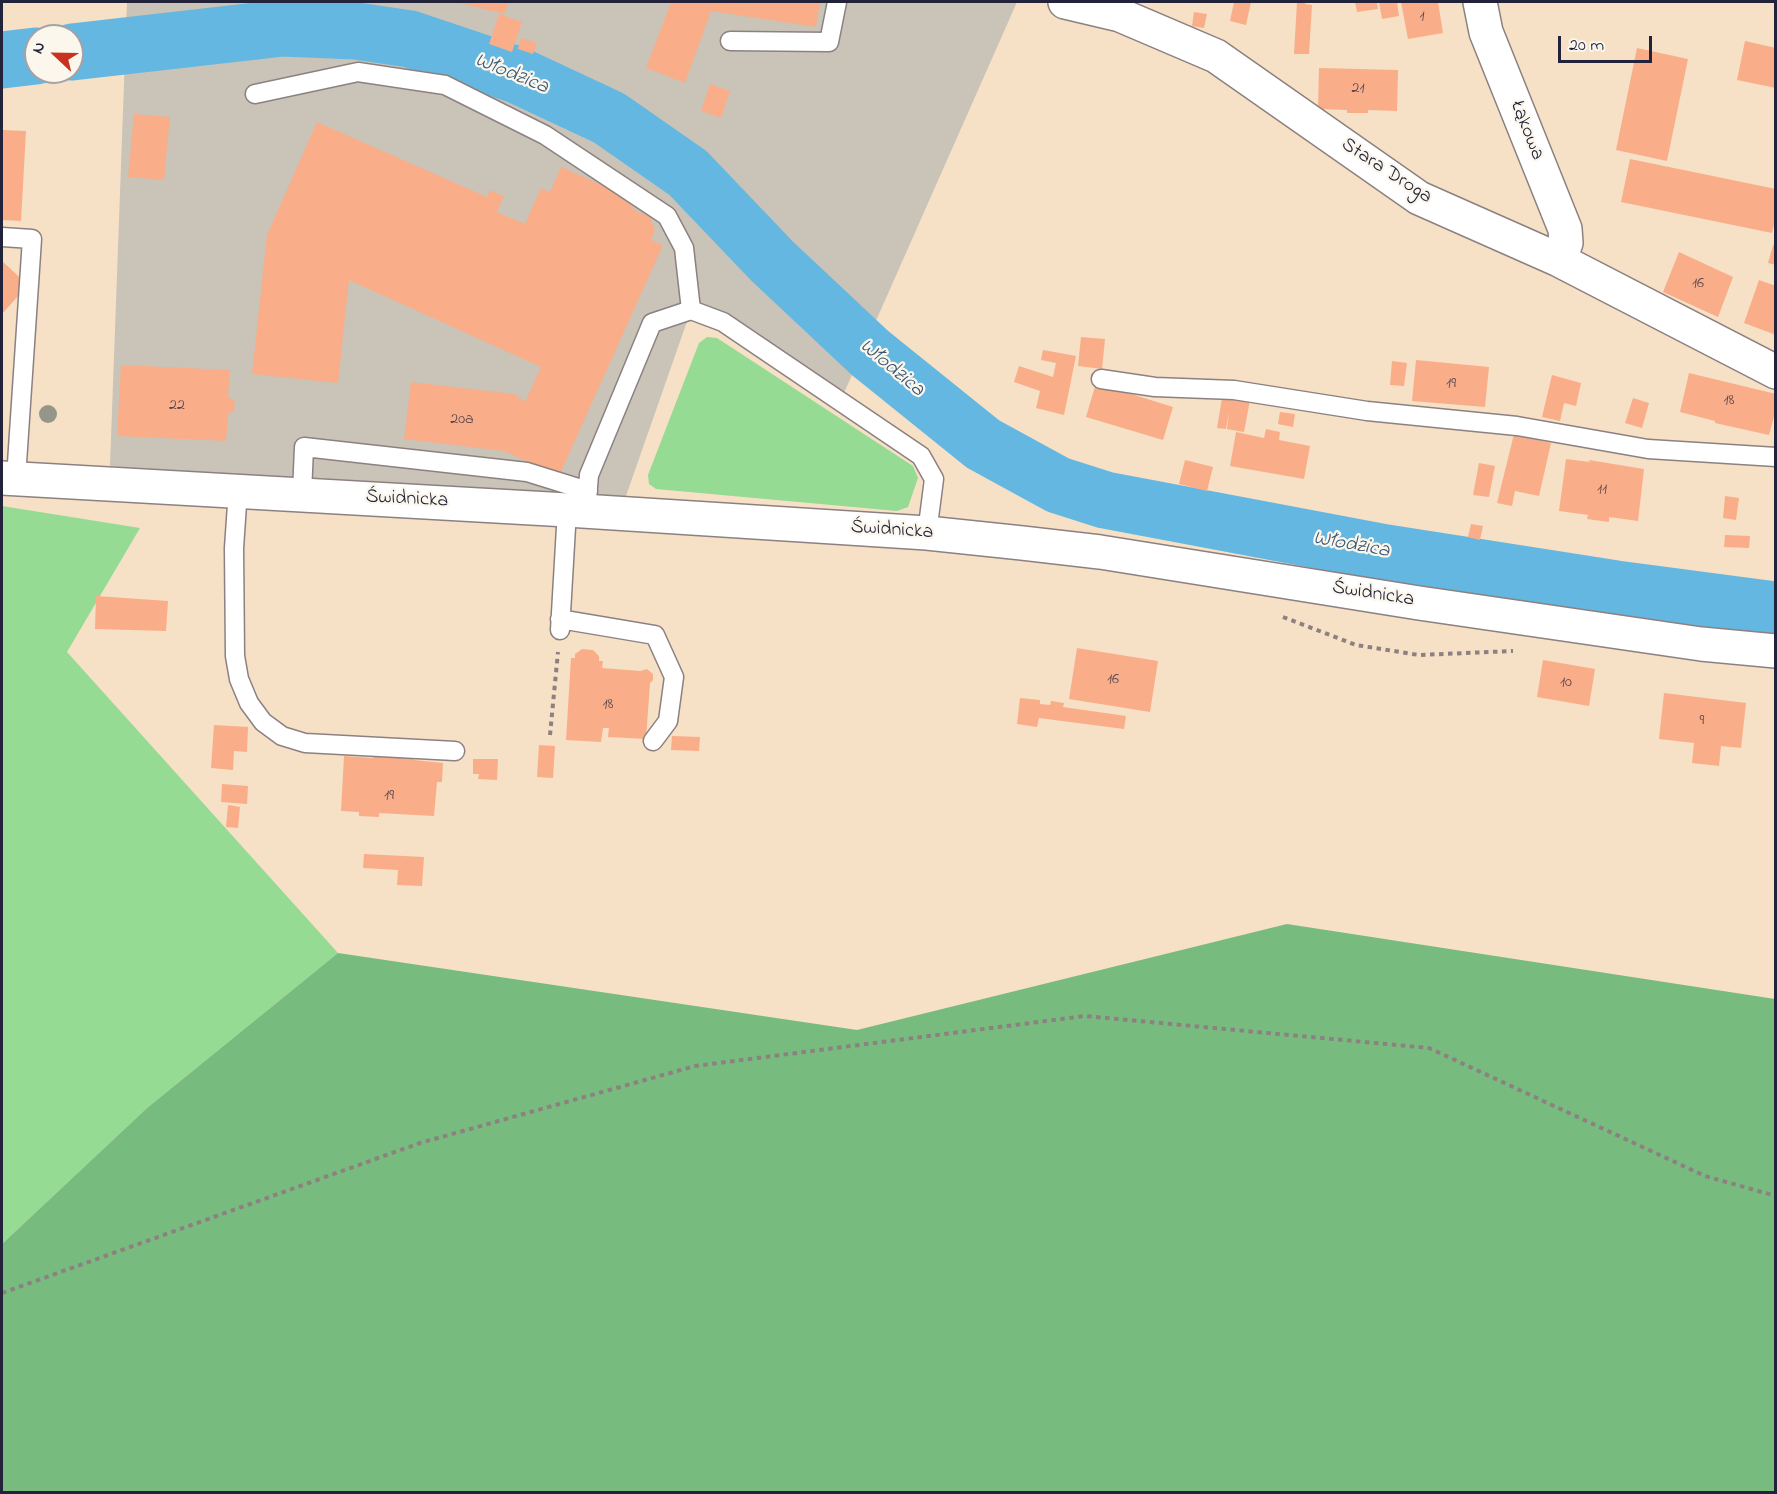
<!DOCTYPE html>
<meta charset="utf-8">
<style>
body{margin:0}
#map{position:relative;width:1777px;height:1494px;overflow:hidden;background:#f6e0c6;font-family:"Indie Flower",sans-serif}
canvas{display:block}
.frame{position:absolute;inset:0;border:3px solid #22223b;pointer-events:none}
.north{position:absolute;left:24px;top:24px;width:60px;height:60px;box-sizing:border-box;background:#fbf7ec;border:2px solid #a4a2a5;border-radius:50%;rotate:292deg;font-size:16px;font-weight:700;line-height:24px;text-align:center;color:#22223b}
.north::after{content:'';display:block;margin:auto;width:21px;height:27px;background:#c8321e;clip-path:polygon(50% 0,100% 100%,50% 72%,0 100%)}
.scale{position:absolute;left:1558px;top:36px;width:94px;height:27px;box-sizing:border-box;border:3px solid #22223b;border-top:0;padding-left:8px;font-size:18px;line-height:21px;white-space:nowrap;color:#22223b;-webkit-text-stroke:4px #fbf7ec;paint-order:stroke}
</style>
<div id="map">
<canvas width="1777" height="1494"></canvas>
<div class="frame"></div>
<div class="north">N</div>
<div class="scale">20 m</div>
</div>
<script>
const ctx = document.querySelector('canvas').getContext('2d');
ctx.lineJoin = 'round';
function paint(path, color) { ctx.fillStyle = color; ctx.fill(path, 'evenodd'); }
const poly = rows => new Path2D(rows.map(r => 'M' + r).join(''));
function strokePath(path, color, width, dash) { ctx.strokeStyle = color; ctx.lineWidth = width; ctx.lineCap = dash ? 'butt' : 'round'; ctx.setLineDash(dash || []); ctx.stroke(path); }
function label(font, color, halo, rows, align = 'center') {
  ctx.font = font + ' "Indie Flower",sans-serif'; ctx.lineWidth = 4.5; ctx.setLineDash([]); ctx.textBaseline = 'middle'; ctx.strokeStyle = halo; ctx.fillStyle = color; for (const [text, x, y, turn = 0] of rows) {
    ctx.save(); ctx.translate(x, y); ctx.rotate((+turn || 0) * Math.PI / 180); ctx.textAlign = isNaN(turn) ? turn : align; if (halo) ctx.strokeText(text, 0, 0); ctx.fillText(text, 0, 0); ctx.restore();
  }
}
paint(poly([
 [127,2,1017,2,840,402,691,310,620,513,110,466]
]), '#c9c3b8');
paint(poly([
 [707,337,717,338,913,466,918,478,908,507,897,511,656,489,649,484,648,475,699,343],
 [2,506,140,528,67,652,338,953,147,1108,2,1244]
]), '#95db94');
paint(poly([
 [1287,924,1775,999,1775,1492,2,1492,2,1244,147,1108,338,953,857,1030]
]), '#78bb7e');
strokePath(poly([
 [72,52,283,28,356,31,410,39,517,75,609,118,688,173,772,261,870,353,983,444,1058,485,1105,500,1386,553,1616,589,1776,610],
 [2,60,36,56]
]), '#64b7e0', 57);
paint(poly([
 [455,2,508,2,505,14],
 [671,2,820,2,816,27,711,11,685,83,646,68],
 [1234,2,1251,2,1246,25,1230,21],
 [1297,2,1305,2,1305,4,1312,5,1309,54,1294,54],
 [1355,2,1377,2,1378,9,1357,12],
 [1379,2,1397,2,1399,16,1382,19],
 [1401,2,1438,2,1443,33,1408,39],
 [1194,12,1207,14,1204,28,1192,26],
 [499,14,522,22,512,52,489,44],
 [521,38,537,43,533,54,518,49],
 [1745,41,1776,48,1776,88,1737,80],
 [1637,48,1688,59,1667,161,1616,150],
 [1319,68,1398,70,1397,111,1368,110,1368,113,1347,113,1347,110,1318,109],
 [710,84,730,91,721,118,701,111],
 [134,114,170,117,164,180,128,177],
 [317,122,487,197,490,190,504,196,497,212,525,224,541,188,550,192,561,167,627,196,634,210,650,217,655,230,651,240,663,245,559,476,504,451,404,439,411,382,515,394,525,402,541,367,349,280,338,383,252,374,267,235],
 [2,130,26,131,21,221,2,220],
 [1630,159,1776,189,1776,216,1772,233,1621,202],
 [1773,245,1776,246,1776,265,1768,263],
 [1679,252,1733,277,1718,317,1663,292],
 [2,261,28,285,2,314],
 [1759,280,1776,286,1776,335,1744,323],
 [1081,337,1105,339,1102,369,1078,366],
 [1043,350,1076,356,1064,415,1036,408,1040,391,1014,382,1019,366,1053,377,1056,363,1041,360],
 [1416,360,1489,367,1485,407,1412,401],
 [1392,361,1407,363,1404,386,1390,385],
 [121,365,230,370,228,397,235,401,234,411,228,414,226,441,117,436],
 [1689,373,1776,394,1776,409,1769,435,1715,423,1715,421,1680,412],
 [1552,375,1581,383,1576,406,1564,403,1560,421,1542,417],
 [1096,383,1173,407,1163,440,1086,417],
 [1232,396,1250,400,1244,432,1227,429,1229,412,1226,429,1217,428,1222,398,1232,399],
 [1633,398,1649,403,1642,428,1625,423],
 [1280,412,1295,414,1293,427,1278,424],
 [1266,429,1280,432,1279,440,1310,446,1304,479,1230,466,1236,432,1264,438],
 [1514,434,1551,443,1539,496,1515,491,1512,506,1497,503],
 [1566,459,1590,462,1589,460,1644,469,1638,521,1609,517,1609,522,1587,519,1588,515,1559,511],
 [1185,460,1213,467,1207,491,1179,484],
 [1479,463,1495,466,1489,497,1473,495],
 [1725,496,1739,498,1736,520,1723,518],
 [1471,524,1483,526,1480,540,1468,537],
 [1725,535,1750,536,1749,548,1724,547],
 [96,596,168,601,166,631,95,629],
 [1077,648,1158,661,1150,712,1069,699],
 [582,649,593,650,599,656,599,661,603,661,602,668,640,671,647,669,653,674,653,680,650,683,646,739,608,737,609,728,603,728,601,742,566,740,571,658,575,658,575,654],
 [1543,660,1595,669,1589,706,1537,697],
 [1664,693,1746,703,1741,748,1721,746,1719,766,1692,763,1694,743,1659,739],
 [1020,698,1040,700,1040,704,1050,705,1051,701,1064,703,1063,707,1126,716,1124,729,1039,718,1037,727,1017,724],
 [214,725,248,727,247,752,234,751,233,770,211,768],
 [672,736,700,737,699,751,671,750],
 [539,745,555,746,553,778,537,777],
 [373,755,414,758,414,760,443,763,442,782,437,782,434,816,379,813,379,817,359,816,359,812,341,811,344,756,373,758],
 [473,759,498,759,497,780,478,779,479,774,473,774],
 [222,784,248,786,247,804,221,802],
 [228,805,240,807,238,828,226,827],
 [364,854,424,857,422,886,397,885,398,870,363,868]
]), '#f9ae89');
const service = poly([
 [730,41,829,42,837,2],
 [255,94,358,72,445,85,545,135,667,216,684,248,691,310],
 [2,237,32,239,16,478],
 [1101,379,1155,387,1234,390,1367,411,1517,426,1648,449,1776,457],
 [238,490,234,548,235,656,239,679,249,703,263,722,282,736,305,743,455,751],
 [302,494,304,447,527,472,588,491],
 [586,511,589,475,652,323,691,310,723,322,921,456,934,479,927,533],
 [560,619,655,635,674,677,668,721,653,741],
 [560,630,567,510]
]);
const minor = poly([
 [1065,2,1120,15,1216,56,1419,198,1559,260,1776,372],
 [1480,2,1486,32,1565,229,1566,243,1559,260]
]);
const tertiary = poly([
 [2,478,567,510,927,533,1022,543,1100,552,1419,603,1701,644,1776,651]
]);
strokePath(service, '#8c8180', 21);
strokePath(minor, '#8c8180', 36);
strokePath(tertiary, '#8c8180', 36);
strokePath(poly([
 [1283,617,1356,645,1419,655,1513,651],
 [550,735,558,652],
 [2,1293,420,1143,695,1066,1085,1016,1429,1048,1705,1176,1776,1196]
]), '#8c8180', 4, [4.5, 4.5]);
strokePath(service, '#fff', 18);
strokePath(minor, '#fff', 33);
strokePath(tertiary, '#fff', 33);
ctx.fillStyle = '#949688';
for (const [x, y] of [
 [48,414]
]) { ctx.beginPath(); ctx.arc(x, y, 9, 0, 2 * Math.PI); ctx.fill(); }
label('16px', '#58454e', null, [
 ["1",1422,17],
 ["21",1358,89],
 ["16",1698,284],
 ["19",1451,384],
 ["18",1729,401],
 ["22",177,406],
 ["20a",462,420],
 ["11",1602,490],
 ["16",1113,680],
 ["10",1566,683],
 ["18",608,705],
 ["9",1702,721],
 ["19",389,796]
]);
label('20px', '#22223b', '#fbf7ec', [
 ["Łąkowa",1526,131,68],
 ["Stara Droga",1386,172,33],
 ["Świdnicka",407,500,3],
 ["Świdnicka",892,531,4],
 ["Świdnicka",1373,595,9]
]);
label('italic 21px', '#395675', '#fbf7ec', [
 ["Włodzica",511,75,22],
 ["Włodzica",891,369,40],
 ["Włodzica",1351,546,10]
]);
</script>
